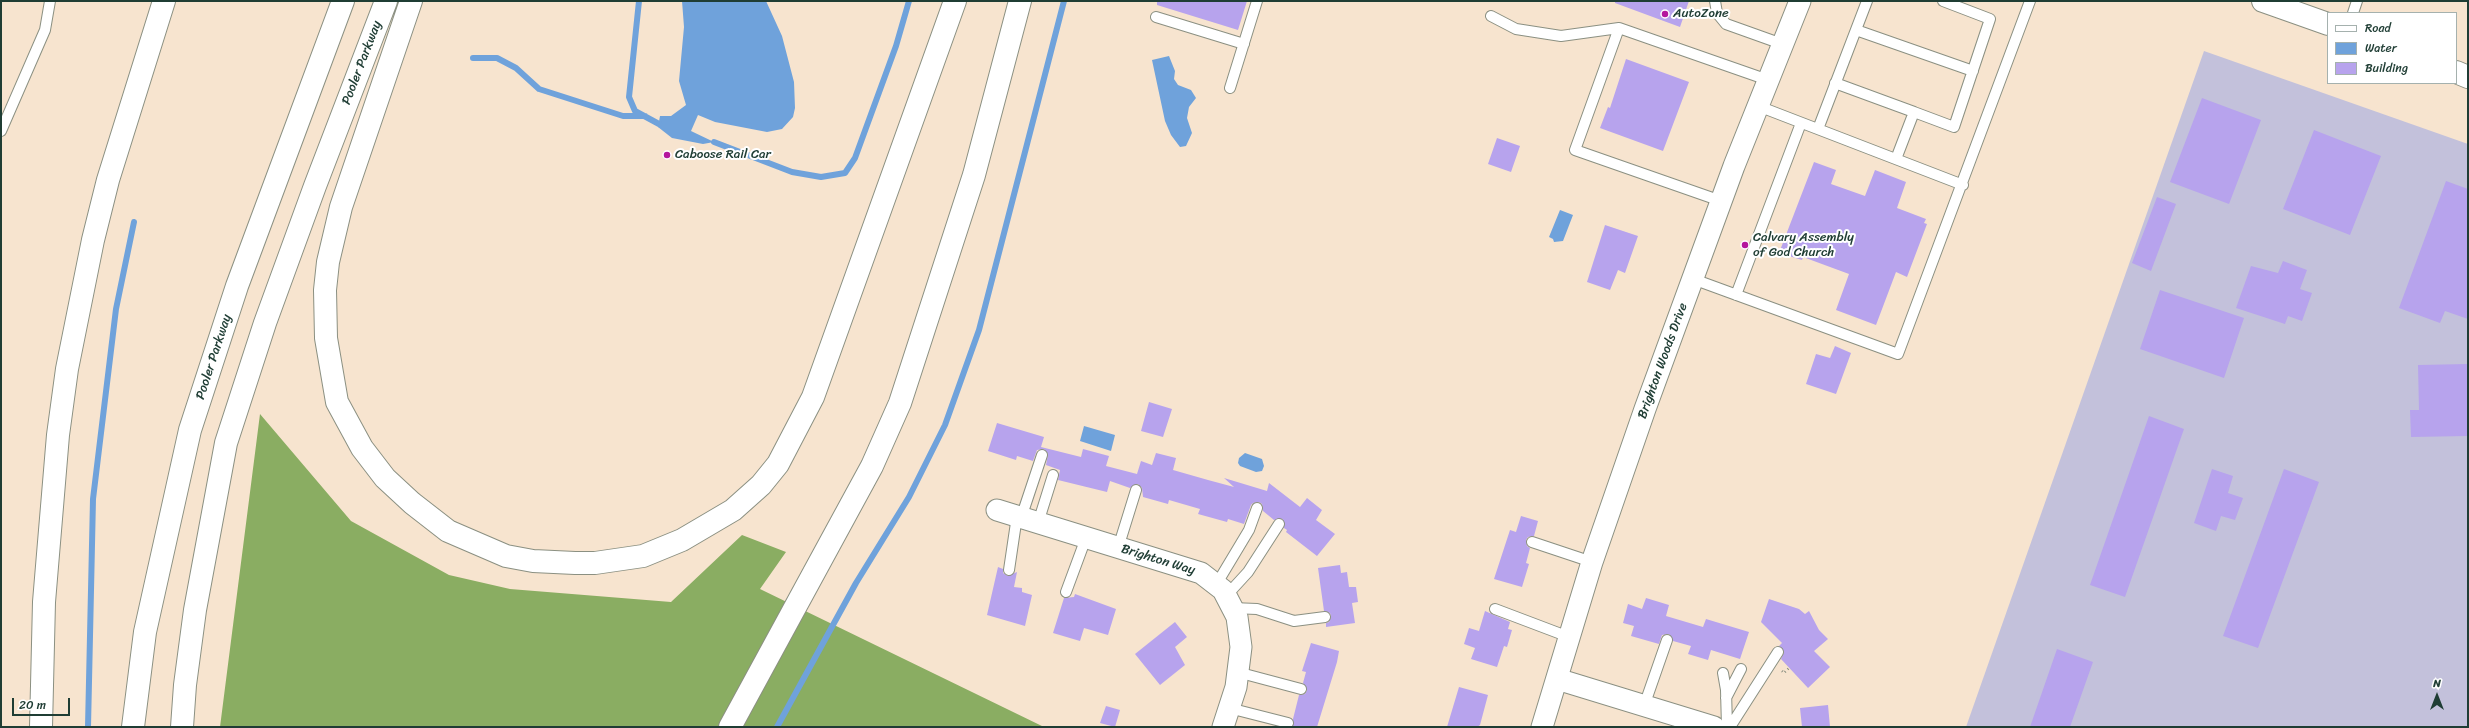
<!DOCTYPE html>
<style>
body{margin:0}
#map{position:relative;width:2469px;height:728px;overflow:hidden;background:#f7e4cf;font-family:Sriracha,sans-serif}
canvas{display:block}
.frame{position:absolute;inset:0;border:2px solid #1f3d34;pointer-events:none}
.legend{position:absolute;left:2327px;top:12px;width:130px;height:72px;box-sizing:border-box;background:#fff;border:1px solid #a5b1ae;margin:0;padding:5px 7px;list-style:none;font-size:12px;color:#1f3d34}
.legend li{display:flex;align-items:center;gap:8px;height:20px}
.legend b{width:20px;border:1px solid #a5b1ae}
.north{position:absolute;left:2417px;top:676px;width:40px;height:40px;-webkit-text-stroke:3px #fff;paint-order:stroke;rotate:0deg;font-size:11px;font-weight:700;line-height:16px;text-align:center;color:#1f3d34}
.north::after{content:'';display:block;margin:auto;width:14px;height:18px;background:#1f3d34;clip-path:polygon(50% 0,100% 100%,50% 72%,0 100%)}
.scale{position:absolute;left:12px;top:698px;width:58px;height:18px;box-sizing:border-box;border:2px solid #1f3d34;border-top:0;padding-left:5px;font-size:12px;line-height:14px;white-space:nowrap;color:#1f3d34;-webkit-text-stroke:3px #fff;paint-order:stroke}
</style>
<div id="map">
<canvas width="2469" height="728"></canvas>
<div class="frame"></div>
<ul class="legend">
<li><b style="height:5px;background:#fff"></b>Road</li>
<li><b style="height:11px;background:#6fa2db"></b>Water</li>
<li><b style="height:11px;background:#b7a3ed"></b>Building</li>
</ul>
<div class="north">N</div>
<div class="scale">20 m</div>
</div>
<script>
const ctx = document.querySelector('canvas').getContext('2d');
ctx.lineJoin = 'round';
function paint(path, color) { ctx.fillStyle = color; ctx.fill(path, 'evenodd'); }
const poly = rows => new Path2D(rows.map(r => 'M' + r).join(''));
function strokePath(path, color, width, dash) { ctx.strokeStyle = color; ctx.lineWidth = width; ctx.lineCap = dash ? 'butt' : 'round'; ctx.setLineDash(dash || []); ctx.stroke(path); }
function label(font, color, halo, rows, align = 'center') {
  ctx.font = font + ' Sriracha,sans-serif'; ctx.lineWidth = 4; ctx.setLineDash([]); ctx.textBaseline = 'middle'; ctx.strokeStyle = halo; ctx.fillStyle = color; for (const [text, x, y, turn = 0] of rows) {
    ctx.save(); ctx.translate(x, y); ctx.rotate((+turn || 0) * Math.PI / 180); ctx.textAlign = isNaN(turn) ? turn : align; if (halo) ctx.strokeText(text, 0, 0); ctx.fillText(text, 0, 0); ctx.restore();
  }
}
paint(poly([
 [2204,51,2468,144,2468,727,1966,727]
]), '#c3c1db');
paint(poly([
 [260,414,351,521,449,575,510,589,671,602,742,535,786,552,760,589,1044,727,220,727]
]), '#8aad62');
paint(poly([
 [682,1,766,1,782,36,794,82,795,108,793,117,782,129,767,132,715,122,698,115,691,131,714,142,703,144,672,138,658,127,660,116,671,116,686,105,679,81,684,27],
 [1169,56,1175,71,1174,79,1178,85,1191,90,1196,98,1189,107,1187,118,1192,133,1186,146,1180,147,1171,135,1165,121,1152,60],
 [1560,210,1573,215,1563,241,1554,242,1553,239,1549,237],
 [1084,426,1115,435,1111,451,1080,441],
 [1245,453,1262,459,1264,466,1262,471,1256,472,1240,466,1238,463,1239,458]
]), '#6fa2db');
strokePath(poly([
 [639,1,629,97,635,111,659,124],
 [473,58,497,58,516,68,539,89,623,116,645,116],
 [714,142,792,172,821,177,845,173,855,158,896,46,909,1],
 [88,727,93,499,116,309,134,222],
 [777,727,856,583,909,497,945,425,979,330,1064,1]
]), '#6fa2db', 6);
paint(poly([
 [1157,1,1247,1,1238,30,1157,5],
 [1615,1,1689,1,1680,27,1615,3],
 [1626,59,1689,82,1663,151,1600,128,1608,107,1610,108],
 [2202,98,2261,120,2229,204,2170,182],
 [2314,130,2381,156,2350,235,2283,209],
 [1497,138,1520,146,1511,172,1488,164],
 [1814,162,1836,170,1831,184,1865,196,1875,170,1906,182,1897,208,1926,219,1924,223,1927,224,1907,277,1896,272,1876,325,1836,310,1849,274,1803,257,1802,260,1779,253],
 [2446,181,2468,189,2468,319,2445,311,2440,323,2399,308],
 [2157,197,2176,204,2151,271,2132,263],
 [1605,225,1638,236,1625,273,1618,270,1610,290,1587,282],
 [2283,261,2307,270,2300,289,2312,293,2302,321,2288,316,2285,324,2236,308,2251,266,2278,273],
 [2160,290,2244,318,2224,378,2140,349],
 [1835,346,1851,353,1836,394,1806,384,1816,354,1830,358],
 [2468,364,2468,436,2411,437,2410,410,2419,410,2418,365],
 [1149,402,1172,409,1163,437,1141,431],
 [2149,416,2184,429,2125,597,2090,585],
 [997,423,1044,437,1041,447,1081,457,1083,449,1109,456,1106,466,1137,474,1141,461,1152,465,1156,453,1176,458,1173,470,1208,480,1234,487,1224,478,1267,491,1269,483,1300,507,1307,498,1322,510,1316,520,1335,534,1317,556,1286,532,1287,530,1284,528,1283,519,1274,520,1263,511,1262,504,1259,502,1253,503,1251,505,1244,524,1228,519,1227,522,1198,514,1200,509,1169,500,1168,504,1143,497,1142,488,1138,484,1130,488,1110,481,1107,492,1058,480,1060,470,1046,465,1048,454,1044,449,1037,450,1033,461,1017,456,1016,460,988,451],
 [2212,469,2233,476,2228,493,2243,498,2235,520,2221,516,2216,531,2194,523],
 [2284,469,2319,482,2258,648,2223,636],
 [1521,516,1538,521,1534,536,1528,537,1526,540,1527,546,1530,548,1526,563,1529,564,1522,587,1494,579,1510,530,1516,532],
 [1340,565,1341,573,1347,572,1349,587,1356,587,1358,602,1352,603,1355,623,1326,627,1326,623,1329,622,1331,617,1330,613,1324,611,1318,568],
 [998,567,1003,569,1003,573,1008,576,1017,572,1014,587,1022,588,1022,592,1032,595,1025,626,987,615],
 [1075,594,1116,609,1108,635,1084,628,1080,641,1053,633,1064,598,1074,597],
 [1646,598,1669,605,1666,616,1703,627,1706,619,1749,632,1740,659,1711,650,1708,660,1688,654,1691,646,1673,641,1669,634,1662,635,1659,644,1631,636,1634,626,1623,623,1628,604,1642,609],
 [1769,599,1799,609,1805,614,1809,611,1819,630,1828,639,1814,651,1830,667,1808,688,1781,659,1784,652,1779,646,1782,643,1761,622],
 [1485,611,1510,622,1508,629,1512,630,1507,647,1504,646,1497,667,1471,659,1475,648,1464,644,1469,628,1479,631],
 [1175,622,1187,637,1175,647,1185,665,1160,685,1135,654],
 [1311,643,1339,651,1337,662,1317,727,1293,727,1293,719,1299,695,1305,694,1307,690,1303,683,1306,672,1302,671],
 [2057,649,2093,662,2070,727,2030,727],
 [1459,687,1488,695,1480,725,1477,727,1447,727],
 [1828,705,1830,727,1802,727,1800,708],
 [1106,706,1120,710,1115,727,1100,723]
]), '#b7a3ed');
const lane = poly([
 [1715,1,1717,13,1726,24,1782,44],
 [2353,13,2357,1],
 [1491,16,1516,29,1561,36,1619,28],
 [1156,17,1244,44],
 [1856,30,1973,71],
 [1835,83,1914,112],
 [1230,88,1257,1],
 [1758,106,1963,185],
 [1818,129,1867,1],
 [1,131,45,30,50,1],
 [1896,159,1914,112,1954,127,1990,19,1943,1],
 [1721,201,1575,150,1619,28,1768,80],
 [1693,279,1898,354,2030,1],
 [1736,295,1801,123],
 [1021,518,1042,455],
 [1038,523,1053,475],
 [1532,542,1592,562],
 [1118,548,1136,490],
 [1009,570,1017,516],
 [1216,585,1249,530,1257,508],
 [1066,592,1086,538],
 [1226,596,1248,572,1279,524],
 [1232,608,1257,609,1294,621,1325,617],
 [1495,609,1569,637],
 [1237,672,1301,689],
 [1723,673,1726,690,1727,727],
 [1726,698,1741,669],
 [1644,706,1667,640],
 [1229,708,1288,723],
 [1730,727,1778,652]
]);
const street = poly([
 [997,510,1201,573,1223,590,1237,617,1241,647,1236,687,1223,727],
 [1557,679,1714,727],
 [1542,727,1592,562,1645,409,1734,166,1800,1]
]);
const primary = poly([
 [411,1,341,207,328,262,325,290,326,338,337,402,362,448,385,478,412,503,448,531,506,556,533,561,575,563,595,563,643,556,682,540,733,510,761,485,778,464,813,397,955,1],
 [2263,1,2328,24],
 [2456,72,2468,77],
 [41,727,44,602,58,435,67,369,93,240,108,180,164,1],
 [133,727,145,632,190,430,237,286,343,1],
 [182,727,185,685,195,610,226,443,265,323,315,186,386,1],
 [730,727,872,466,900,403,974,175,1020,1]
]);
strokePath(lane, '#8b9082', 12);
strokePath(street, '#8b9082', 23);
strokePath(primary, '#8b9082', 24);
strokePath(poly([
 [1782,671,1784,673,1789,668]
]), '#8b9082', 2.5, [1, 3]);
strokePath(lane, '#fff', 10);
strokePath(street, '#fff', 21);
strokePath(primary, '#fff', 22);
for (const [x, y, r, color] of [
 [1665,14,4,"#b5179e"],
 [667,155,4,"#b5179e"],
 [1745,245,4,"#b5179e"]
]) { const dot = new Path2D(); dot.arc(x, y, r, 0, 2 * Math.PI); ctx.fillStyle = color; ctx.fill(dot); strokePath(dot, '#fff', 1.5); }
label('13px', '#1f3d34', '#fff', [
 ["AutoZone",1673,14],
 ["Caboose Rail Car",675,155],
 ["Calvary Assembly",1753,238],
 ["of God Church",1753,253]
], 'left');
label('13px', '#1f3d34', '#fff', [
 ["Pooler Parkway",362,63,-69],
 ["Pooler Parkway",214,357,-72],
 ["Brighton Woods Drive",1663,361,-70],
 ["Brighton Way",1158,560,17]
]);
</script>
